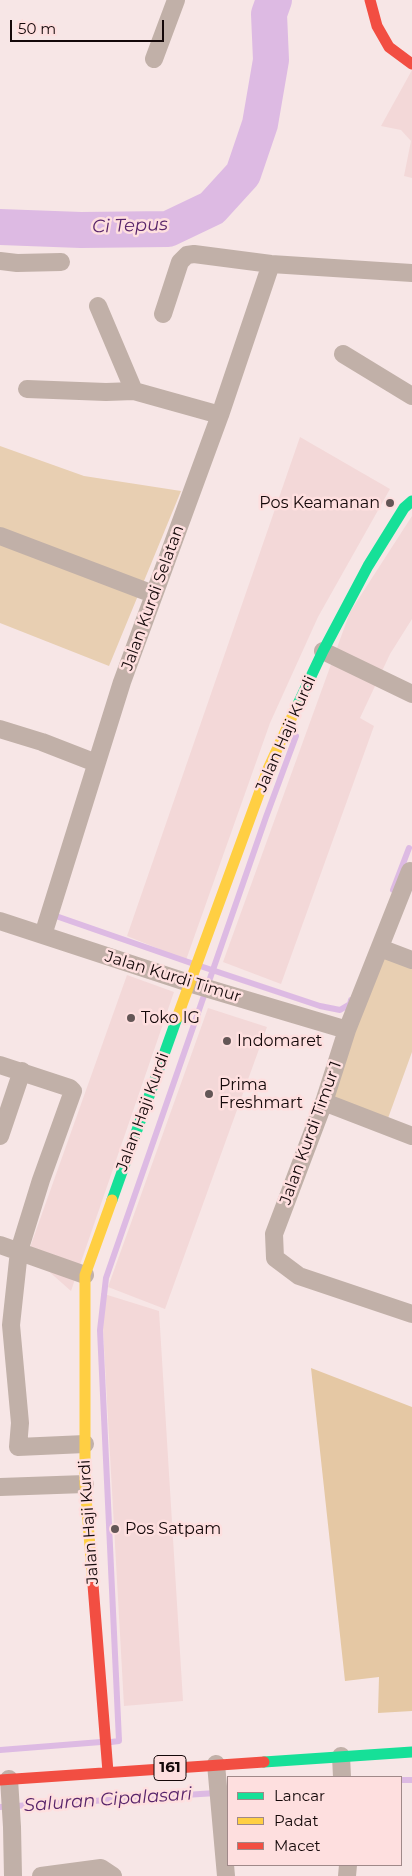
<!DOCTYPE html>
<style>
body{margin:0}
#map{position:relative;width:412px;height:1876px;overflow:hidden;background:#f7e6e6;font-family:Montserrat,sans-serif}
canvas{display:block}
.legend{position:absolute;left:227px;top:1776px;width:175px;height:90px;box-sizing:border-box;background:#fedfdf;border:1px solid #a08989;margin:0;padding:6px 9px;list-style:none;font-size:15px;color:#140809}
.legend li{display:flex;align-items:center;gap:10px;height:25px}
.legend b{width:25px;border:1px solid #a08989}
.scale{position:absolute;left:10px;top:20px;width:154px;height:22px;box-sizing:border-box;border:2px solid #140809;border-top:0;padding-left:6px;font-size:15px;line-height:18px;white-space:nowrap;color:#140809;-webkit-text-stroke:4px #fedfdf;paint-order:stroke}
</style>
<div id="map">
<canvas width="412" height="1876"></canvas>
<ul class="legend">
<li><b style="height:6px;background:#16e098"></b>Lancar</li>
<li><b style="height:6px;background:#ffcf43"></b>Padat</li>
<li><b style="height:6px;background:#f24e42"></b>Macet</li>
</ul>
<div class="scale">50 m</div>
</div>
<script>
const ctx = document.querySelector('canvas').getContext('2d');
ctx.lineJoin = 'round';
function paint(path, color) { ctx.fillStyle = color; ctx.fill(path, 'evenodd'); }
const poly = rows => new Path2D(rows.map(r => 'M' + r).join(''));
function strokePath(path, color, width, dash) { ctx.strokeStyle = color; ctx.lineWidth = width; ctx.lineCap = dash ? 'butt' : 'round'; ctx.setLineDash(dash || []); ctx.stroke(path); }
function label(font, color, halo, rows, align = 'center') {
  ctx.font = font + ' Montserrat,sans-serif'; ctx.lineWidth = 5; ctx.setLineDash([]); ctx.textBaseline = 'middle'; ctx.strokeStyle = halo; ctx.fillStyle = color; for (const [text, x, y, turn = 0] of rows) {
    ctx.save(); ctx.translate(x, y); ctx.rotate((+turn || 0) * Math.PI / 180); ctx.textAlign = isNaN(turn) ? turn : align; if (halo) ctx.strokeText(text, 0, 0); ctx.fillText(text, 0, 0); ctx.restore();
  }
}
paint(poly([
 [412,70,412,178,404,176,411,141,401,130,381,126],
 [300,437,390,489,318,617,270,723,186,960,127,936],
 [412,516,412,619,390,654,360,718,374,726,281,984,223,962,350,612],
 [127,975,174,992,71,1291,28,1253],
 [208,1008,267,1027,165,1309,108,1287],
 [101,1293,159,1311,183,1701,124,1706]
]), '#f3d8d8');
paint(poly([
 [0,446,84,476,181,491,109,666,0,623],
 [381,956,412,968,412,1052,387,1121,329,1101]
]), '#e8cfb2');
paint(poly([
 [311,1368,412,1407,412,1711,378,1713,379,1677,345,1681]
]), '#e5c8a4');
strokePath(poly([
 [393,890,409,848],
 [53,915,191,963],
 [200,966,320,1006,340,1010,350,1004,351,1000],
 [111,1742,119,1741,100,1330,106,1278,266,817,296,736],
 [0,1750,101,1742],
 [401,1780,412,1780],
 [0,1807,216,1793]
]), '#ddbae3', 6);
strokePath(poly([
 [0,227,81,230,168,229,212,208,243,174,260,124,271,60,269,14,274,0]
]), '#ddbae3', 36);
strokePath(poly([
 [154,59,176,0],
 [0,261,17,263,61,262],
 [98,306,134,391,220,415],
 [163,314,180,262,187,255,194,254,271,264,412,273],
 [343,354,412,396],
 [27,389,106,392,134,391],
 [0,536,153,594],
 [323,651,412,694],
 [0,729,42,742,96,763],
 [410,871,347,1030,324,1102,274,1234,275,1258,299,1276,412,1314],
 [0,921,189,983,347,1030],
 [43,935,122,682,220,415,271,264],
 [380,948,412,960],
 [0,1065,70,1088,73,1091,41,1180,19,1251,11,1325,20,1423,18,1447,85,1444],
 [324,1102,412,1136],
 [0,1136,22,1071],
 [0,1245,85,1275],
 [0,1487,85,1484],
 [341,1756,342,1777],
 [216,1764,226,1876],
 [9,1779,12,1827,13,1876],
 [41,1876,101,1868,113,1876],
 [347,1876,348,1865]
]), '#c1b0a8', 18);
strokePath(poly([
 [297,706,323,651,368,566,404,508,412,501],
 [112,1200,177,1018],
 [264,1762,412,1752]
]), '#16e098', 11);
strokePath(poly([
 [177,1018,268,769,297,706],
 [93,1585,85,1484,85,1275,112,1200]
]), '#ffcf43', 11);
strokePath(poly([
 [370,0,377,26,389,47,412,64],
 [93,1585,108,1772],
 [0,1780,264,1762]
]), '#f24e42', 11);
for (const [x, y, r, color] of [
 [390,503,5,"#635656"],
 [131,1018,5,"#635656"],
 [227,1041,5,"#635656"],
 [209,1094,5,"#635656"],
 [115,1529,5,"#635656"]
]) { const dot = new Path2D(); dot.arc(x, y, r, 0, 2 * Math.PI); ctx.fillStyle = color; ctx.fill(dot); strokePath(dot, '#fedfdf', 2); }
for (const [x, y, w] of [
 [170,1768,32]
]) { const box = new Path2D(); box.roundRect(x - w / 2, y - 12.5, w, 25, 4); ctx.fillStyle = '#fedfdf'; ctx.fill(box); strokePath(box, '#140809', 1); }
label('bold 15px', '#140809', null, [
 ["161",170,1768]
]);
label('16px', '#140809', '#fedfdf', [
 ["Pos Keamanan",380,503,"right"],
 ["Toko IG",141,1018],
 ["Indomaret",237,1041],
 ["Prima",219,1085],
 ["Freshmart",219,1103],
 ["Pos Satpam",125,1529]
], 'left');
label('16px', '#140809', '#fedfdf', [
 ["Jalan Kurdi Selatan",153,598,-70],
 ["Jalan Haji Kurdi",286,734,-66],
 ["Jalan Kurdi Timur",173,977,17],
 ["Jalan Haji Kurdi",143,1112,-70],
 ["Jalan Kurdi Timur 1",311,1133,-70],
 ["Jalan Haji Kurdi",89,1522,-94]
]);
label('italic 18px', '#58246a', '#fedfdf', [
 ["Ci Tepus",130,226,-2],
 ["Saluran Cipalasari",108,1800,-4]
]);
</script>
